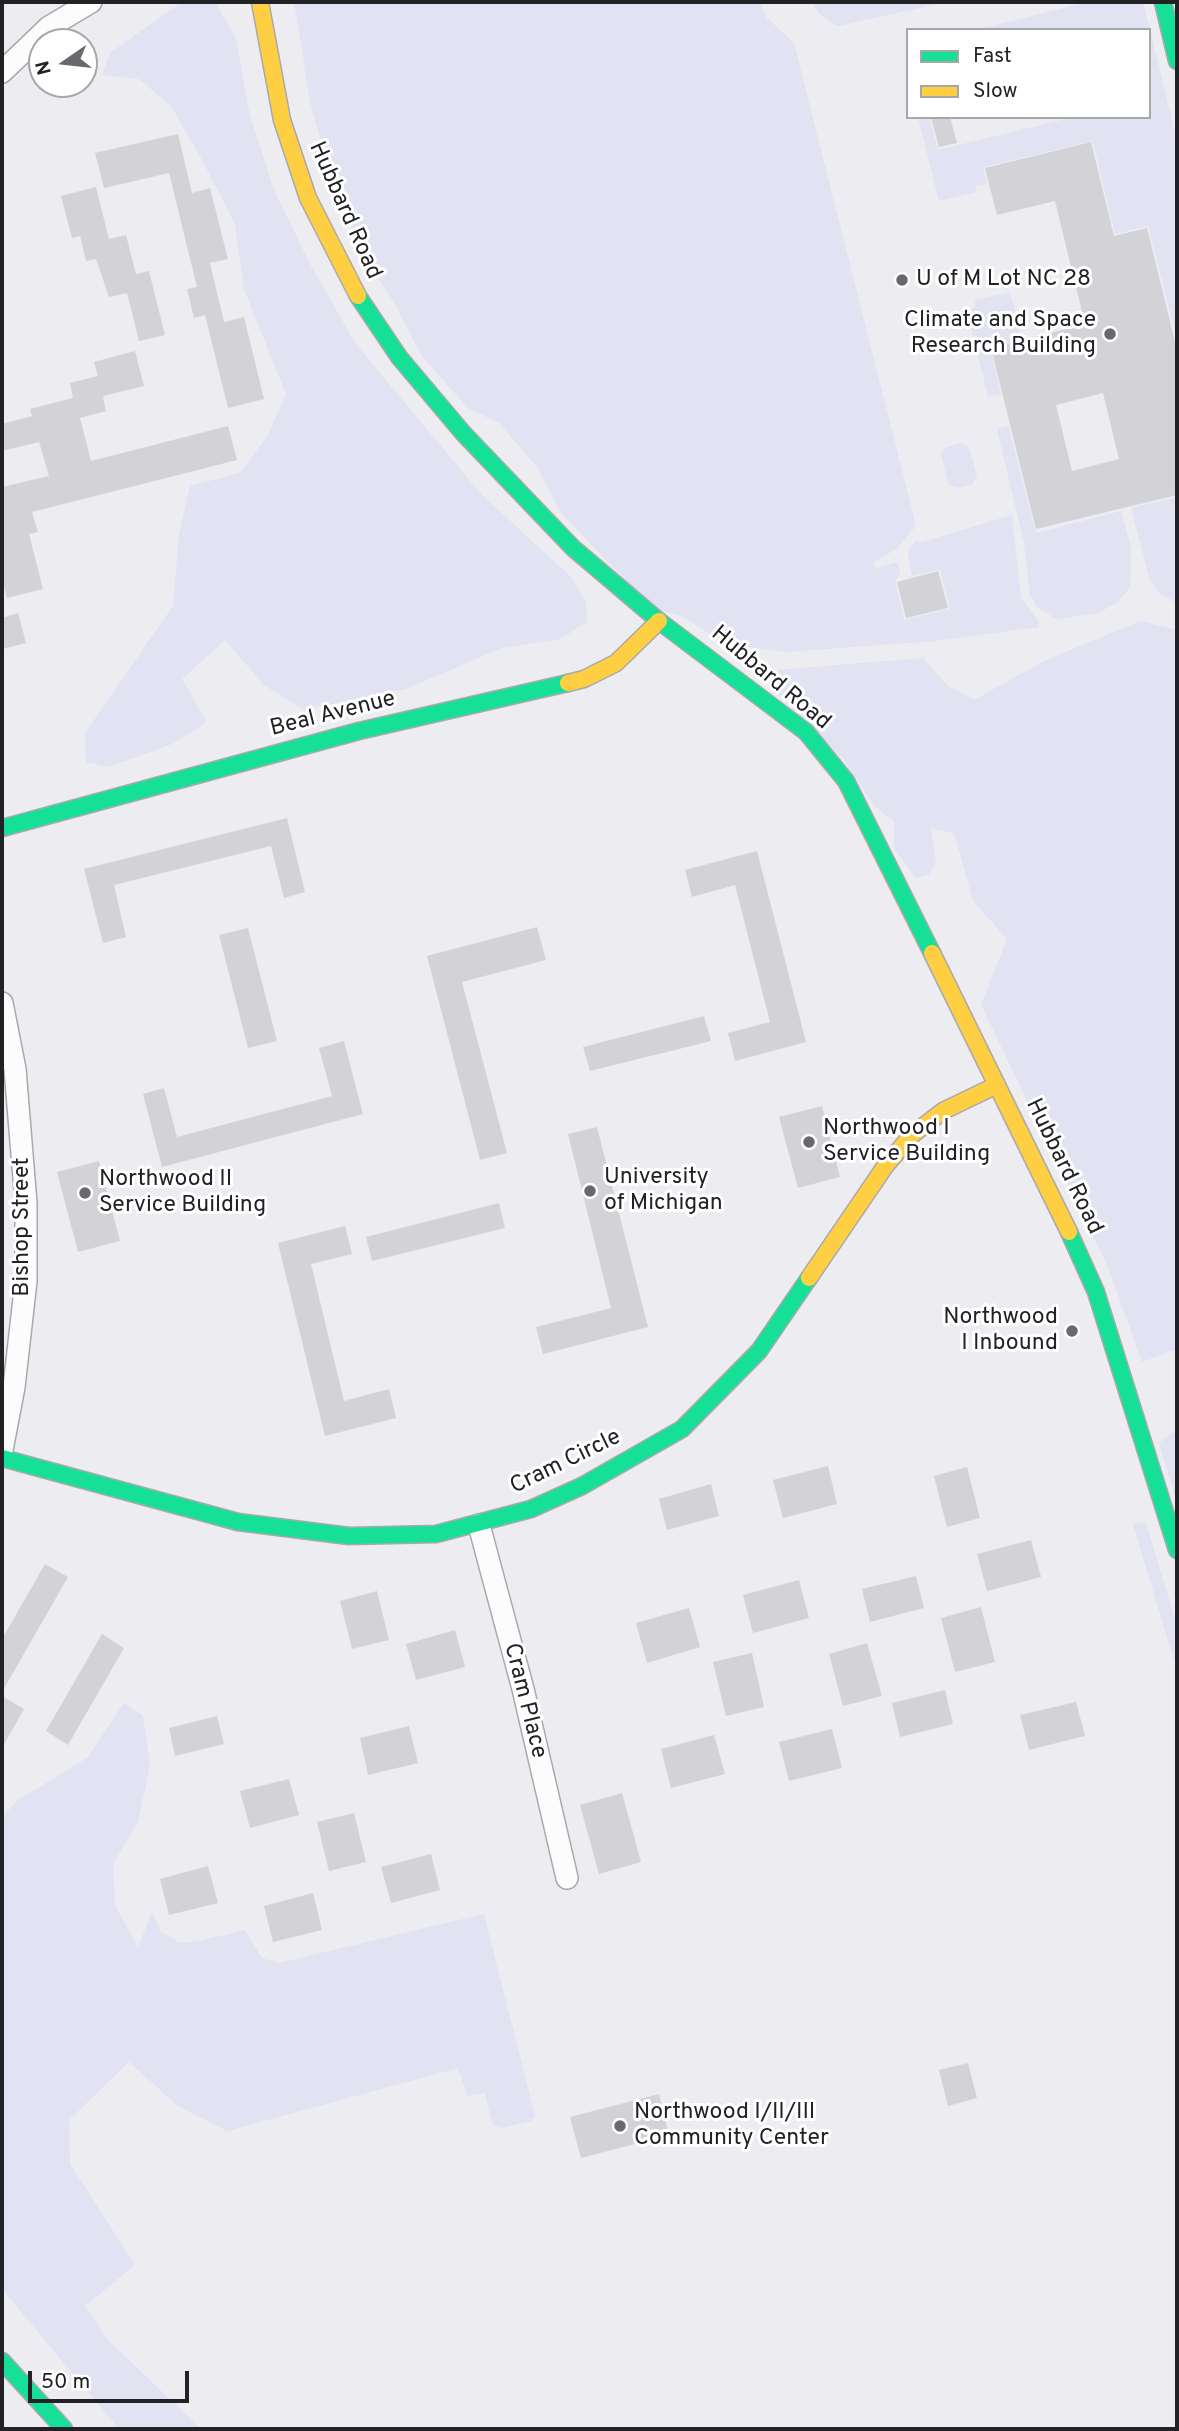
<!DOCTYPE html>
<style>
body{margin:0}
#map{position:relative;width:1179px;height:2431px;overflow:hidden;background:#ececf1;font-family:Overpass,sans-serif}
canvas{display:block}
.frame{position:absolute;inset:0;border:4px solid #222226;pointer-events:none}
.legend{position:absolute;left:906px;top:28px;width:245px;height:91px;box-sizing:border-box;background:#fff;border:2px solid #a7a7a8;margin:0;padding:9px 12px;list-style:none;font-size:21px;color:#222226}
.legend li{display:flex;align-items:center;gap:14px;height:35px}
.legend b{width:35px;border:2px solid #a7a7a8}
.north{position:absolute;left:28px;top:28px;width:70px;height:70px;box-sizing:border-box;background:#fff;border:2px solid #a7a7a8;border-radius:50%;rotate:256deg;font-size:19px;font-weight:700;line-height:28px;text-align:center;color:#222226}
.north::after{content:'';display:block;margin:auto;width:24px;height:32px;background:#69696d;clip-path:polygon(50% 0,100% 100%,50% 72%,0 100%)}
.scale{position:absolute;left:28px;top:2371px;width:161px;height:32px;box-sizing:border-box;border:4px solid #222226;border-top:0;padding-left:9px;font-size:21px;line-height:24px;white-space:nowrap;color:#222226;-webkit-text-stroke:5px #fff;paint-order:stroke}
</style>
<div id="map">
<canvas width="1179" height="2431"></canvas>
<div class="frame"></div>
<ul class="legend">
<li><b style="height:9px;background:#16e098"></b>Fast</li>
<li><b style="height:9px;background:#ffcf43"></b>Slow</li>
</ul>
<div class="north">N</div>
<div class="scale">50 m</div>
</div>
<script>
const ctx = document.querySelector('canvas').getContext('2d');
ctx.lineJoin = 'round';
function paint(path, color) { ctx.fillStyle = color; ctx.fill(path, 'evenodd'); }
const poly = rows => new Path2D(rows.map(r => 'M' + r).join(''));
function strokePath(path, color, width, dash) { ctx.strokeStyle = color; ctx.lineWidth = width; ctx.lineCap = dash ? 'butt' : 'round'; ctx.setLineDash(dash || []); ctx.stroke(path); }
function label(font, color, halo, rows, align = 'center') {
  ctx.font = font + ' Overpass,sans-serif'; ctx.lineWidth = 6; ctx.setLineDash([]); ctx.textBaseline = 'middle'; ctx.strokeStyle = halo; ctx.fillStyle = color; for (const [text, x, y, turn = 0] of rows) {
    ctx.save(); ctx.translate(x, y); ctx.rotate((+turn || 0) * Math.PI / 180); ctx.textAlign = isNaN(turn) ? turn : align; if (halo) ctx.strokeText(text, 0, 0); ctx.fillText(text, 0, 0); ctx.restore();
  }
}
paint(poly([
 [182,2,215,2,236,39,250,116,274,190,309,262,355,343,482,495,571,577,586,602,587,622,560,639,502,648,406,689,304,710,264,685,225,640,182,679,207,722,172,744,108,767,86,762,85,733,173,606,179,535,190,486,240,473,268,435,286,394,244,289,235,224,201,158,171,106,139,79,102,75,110,53],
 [294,2,760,2,766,17,794,43,916,526,896,549,873,563,876,568,897,562,900,574,895,581,904,620,950,609,940,569,912,576,908,554,912,545,918,539,919,543,1012,515,1021,598,1038,620,1039,627,935,641,784,652,724,643,682,616,663,611,635,590,562,514,537,467,499,423,468,408,421,355,394,302,363,257,332,175,311,107],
 [811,2,947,2,837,26,821,15],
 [1087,2,1143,2,1177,140,1177,339,1148,226,1115,234,1093,141,983,167,987,184,975,186,976,192,939,201,918,117,929,117,938,150,1074,117,1149,117,1149,30,976,30],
 [1008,293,1011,296,1022,339,990,348,1001,394,988,396,968,315,976,305,974,300],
 [1008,426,1036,533,1121,511,1131,548,1130,587,1118,602,1098,613,1056,619,1036,606,1030,595,1024,543,997,429],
 [962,443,969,448,977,476,973,484,957,488,949,485,941,454,947,447],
 [1177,497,1177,603,1159,593,1149,577,1131,508],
 [1141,621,1177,630,1177,1349,1142,1362,1108,1267,981,1005,1007,939,973,901,954,833,931,828,936,863,929,874,916,878,894,849,894,821,875,807,845,761,778,695,776,670,923,658,948,686,974,700,1046,660],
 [1177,1429,1177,1503,1159,1443],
 [1140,1522,1146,1524,1177,1625,1177,1670,1133,1524],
 [124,1703,143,1716,150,1765,138,1822,113,1864,115,1905,138,1948,152,1911,160,1931,178,1942,195,1942,245,1930,262,1958,279,1963,484,1914,535,2116,531,2121,501,2128,493,2125,485,2093,467,2096,458,2068,227,2131,178,2106,129,2062,69,2120,70,2164,135,2265,85,2306,108,2340,201,2429,119,2429,2,2289,2,1817,18,1800,87,1758]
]), '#e1e2f2');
paint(poly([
 [931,117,950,117,957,143,939,147],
 [178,134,192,193,210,188,228,259,210,263,224,322,244,317,264,399,228,408,205,315,194,318,187,289,197,287,169,173,104,188,95,153],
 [1091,142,1114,236,1147,228,1177,350,1177,495,1036,529,991,348,1085,324,1055,201,997,215,985,168],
 [1103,393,1119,459,1072,471,1056,405],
 [96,187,109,239,126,235,136,274,149,271,165,335,139,341,127,293,109,297,96,259,86,261,80,236,72,238,61,196],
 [135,351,144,386,103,396,106,411,80,418,91,461,228,426,237,460,32,512,38,532,29,534,43,589,7,598,2,578,2,487,49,476,39,442,2,451,2,424,32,416,30,409,73,398,70,383,98,376,94,362],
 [938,571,948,608,906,618,897,582],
 [18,613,26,643,2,649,2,618],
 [287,818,305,892,284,898,271,846,114,885,126,937,103,943,84,869],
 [757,851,806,1042,735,1061,728,1033,770,1022,735,885,692,897,685,870],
 [537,927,546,960,462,982,507,1153,480,1160,427,956],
 [248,928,277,1041,248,1048,219,935],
 [704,1016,711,1041,590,1071,583,1047],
 [344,1041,363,1114,162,1167,143,1094,164,1088,177,1137,332,1096,319,1048],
 [822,1106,840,1177,798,1188,779,1117],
 [597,1127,648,1327,543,1354,536,1327,611,1308,568,1134],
 [99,1161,120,1241,78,1252,57,1172],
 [499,1203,505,1228,372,1261,366,1237],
 [345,1226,352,1254,311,1264,344,1401,389,1389,396,1418,325,1436,278,1243],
 [828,1466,837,1504,783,1518,773,1480],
 [967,1467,980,1518,947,1527,934,1476],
 [711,1484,719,1516,667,1530,659,1499],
 [1031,1540,1041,1577,987,1591,977,1554],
 [45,1564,68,1577,2,1692,2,1639],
 [916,1576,924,1608,870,1622,862,1589],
 [799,1580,809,1618,753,1633,743,1595],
 [377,1591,389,1640,352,1649,340,1601],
 [981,1607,995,1662,955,1672,941,1618],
 [689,1608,700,1647,647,1663,636,1623],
 [455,1630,465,1667,416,1680,406,1644],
 [102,1634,124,1648,68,1745,46,1731],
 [867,1643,882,1696,843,1706,829,1654],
 [752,1653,764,1707,726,1716,713,1662],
 [945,1690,953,1724,900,1737,892,1703],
 [2,1696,24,1709,2,1748],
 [1076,1702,1085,1736,1029,1750,1020,1715],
 [217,1716,224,1744,175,1756,169,1728],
 [409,1726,418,1763,368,1775,360,1738],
 [832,1729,842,1768,789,1781,779,1742],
 [714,1735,725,1774,671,1788,661,1749],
 [289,1779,299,1815,250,1828,240,1791],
 [622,1793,641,1862,599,1874,580,1805],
 [354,1813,366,1862,329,1871,317,1822],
 [431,1854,440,1890,391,1903,381,1867],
 [208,1866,218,1903,169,1915,160,1879],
 [313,1893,322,1930,273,1942,264,1906],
 [968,2063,977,2098,948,2106,939,2070],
 [659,2094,669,2135,581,2158,570,2117]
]), '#d3d3d7');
const street = poly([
 [2,72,49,27,91,2],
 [2,1003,15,1069,26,1203,26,1281,14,1387,2,1450],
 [479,1525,523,1689,567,1878]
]);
const fast = poly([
 [1163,2,1177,61],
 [358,296,399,357,463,433,573,548,659,621,806,732,846,781,932,953],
 [2,828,359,731,568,683],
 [1069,1232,1096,1292,1177,1550],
 [2,1458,238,1522,349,1536,436,1534,531,1509,582,1486,682,1429,759,1351,809,1278],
 [2,2361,64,2429]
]);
const slow = poly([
 [260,2,282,120,308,198,358,296],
 [568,683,584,679,616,663,659,621],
 [932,953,1069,1232],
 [809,1278,886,1165,912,1135,943,1111,997,1085]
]);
strokePath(street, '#a9a9ad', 24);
strokePath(fast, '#a9a9ad', 19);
strokePath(slow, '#a9a9ad', 19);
strokePath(street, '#fcfcfd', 21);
strokePath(fast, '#16e098', 16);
strokePath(slow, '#ffcf43', 16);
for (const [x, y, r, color] of [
 [902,280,7,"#69696d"],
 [1110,334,7,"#69696d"],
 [809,1142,7,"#69696d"],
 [590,1191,7,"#69696d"],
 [85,1193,7,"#69696d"],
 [1072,1331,7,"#69696d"],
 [620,2126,7,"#69696d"]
]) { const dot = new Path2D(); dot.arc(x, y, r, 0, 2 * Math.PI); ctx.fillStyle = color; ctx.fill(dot); strokePath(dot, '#fff', 2.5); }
label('23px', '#222226', '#fff', [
 ["Hubbard Road",344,211,66],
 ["Hubbard Road",770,679,40],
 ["Beal Avenue",333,715,-14],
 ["Hubbard Road",1063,1167,64],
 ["Bishop Street",23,1227,-90],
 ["Cram Circle",566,1463,-26],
 ["Cram Place",524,1701,76]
]);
label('23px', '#222226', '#fff', [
 ["U of M Lot NC 28",916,280],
 ["Climate and Space",1096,321,"right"],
 ["Research Building",1096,347,"right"],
 ["Northwood I",823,1129],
 ["Service Building",823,1155],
 ["University",604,1178],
 ["of Michigan",604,1204],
 ["Northwood II",99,1180],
 ["Service Building",99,1206],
 ["Northwood",1058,1318,"right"],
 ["I Inbound",1058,1344,"right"],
 ["Northwood I/II/III",634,2113],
 ["Community Center",634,2139]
], 'left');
</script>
